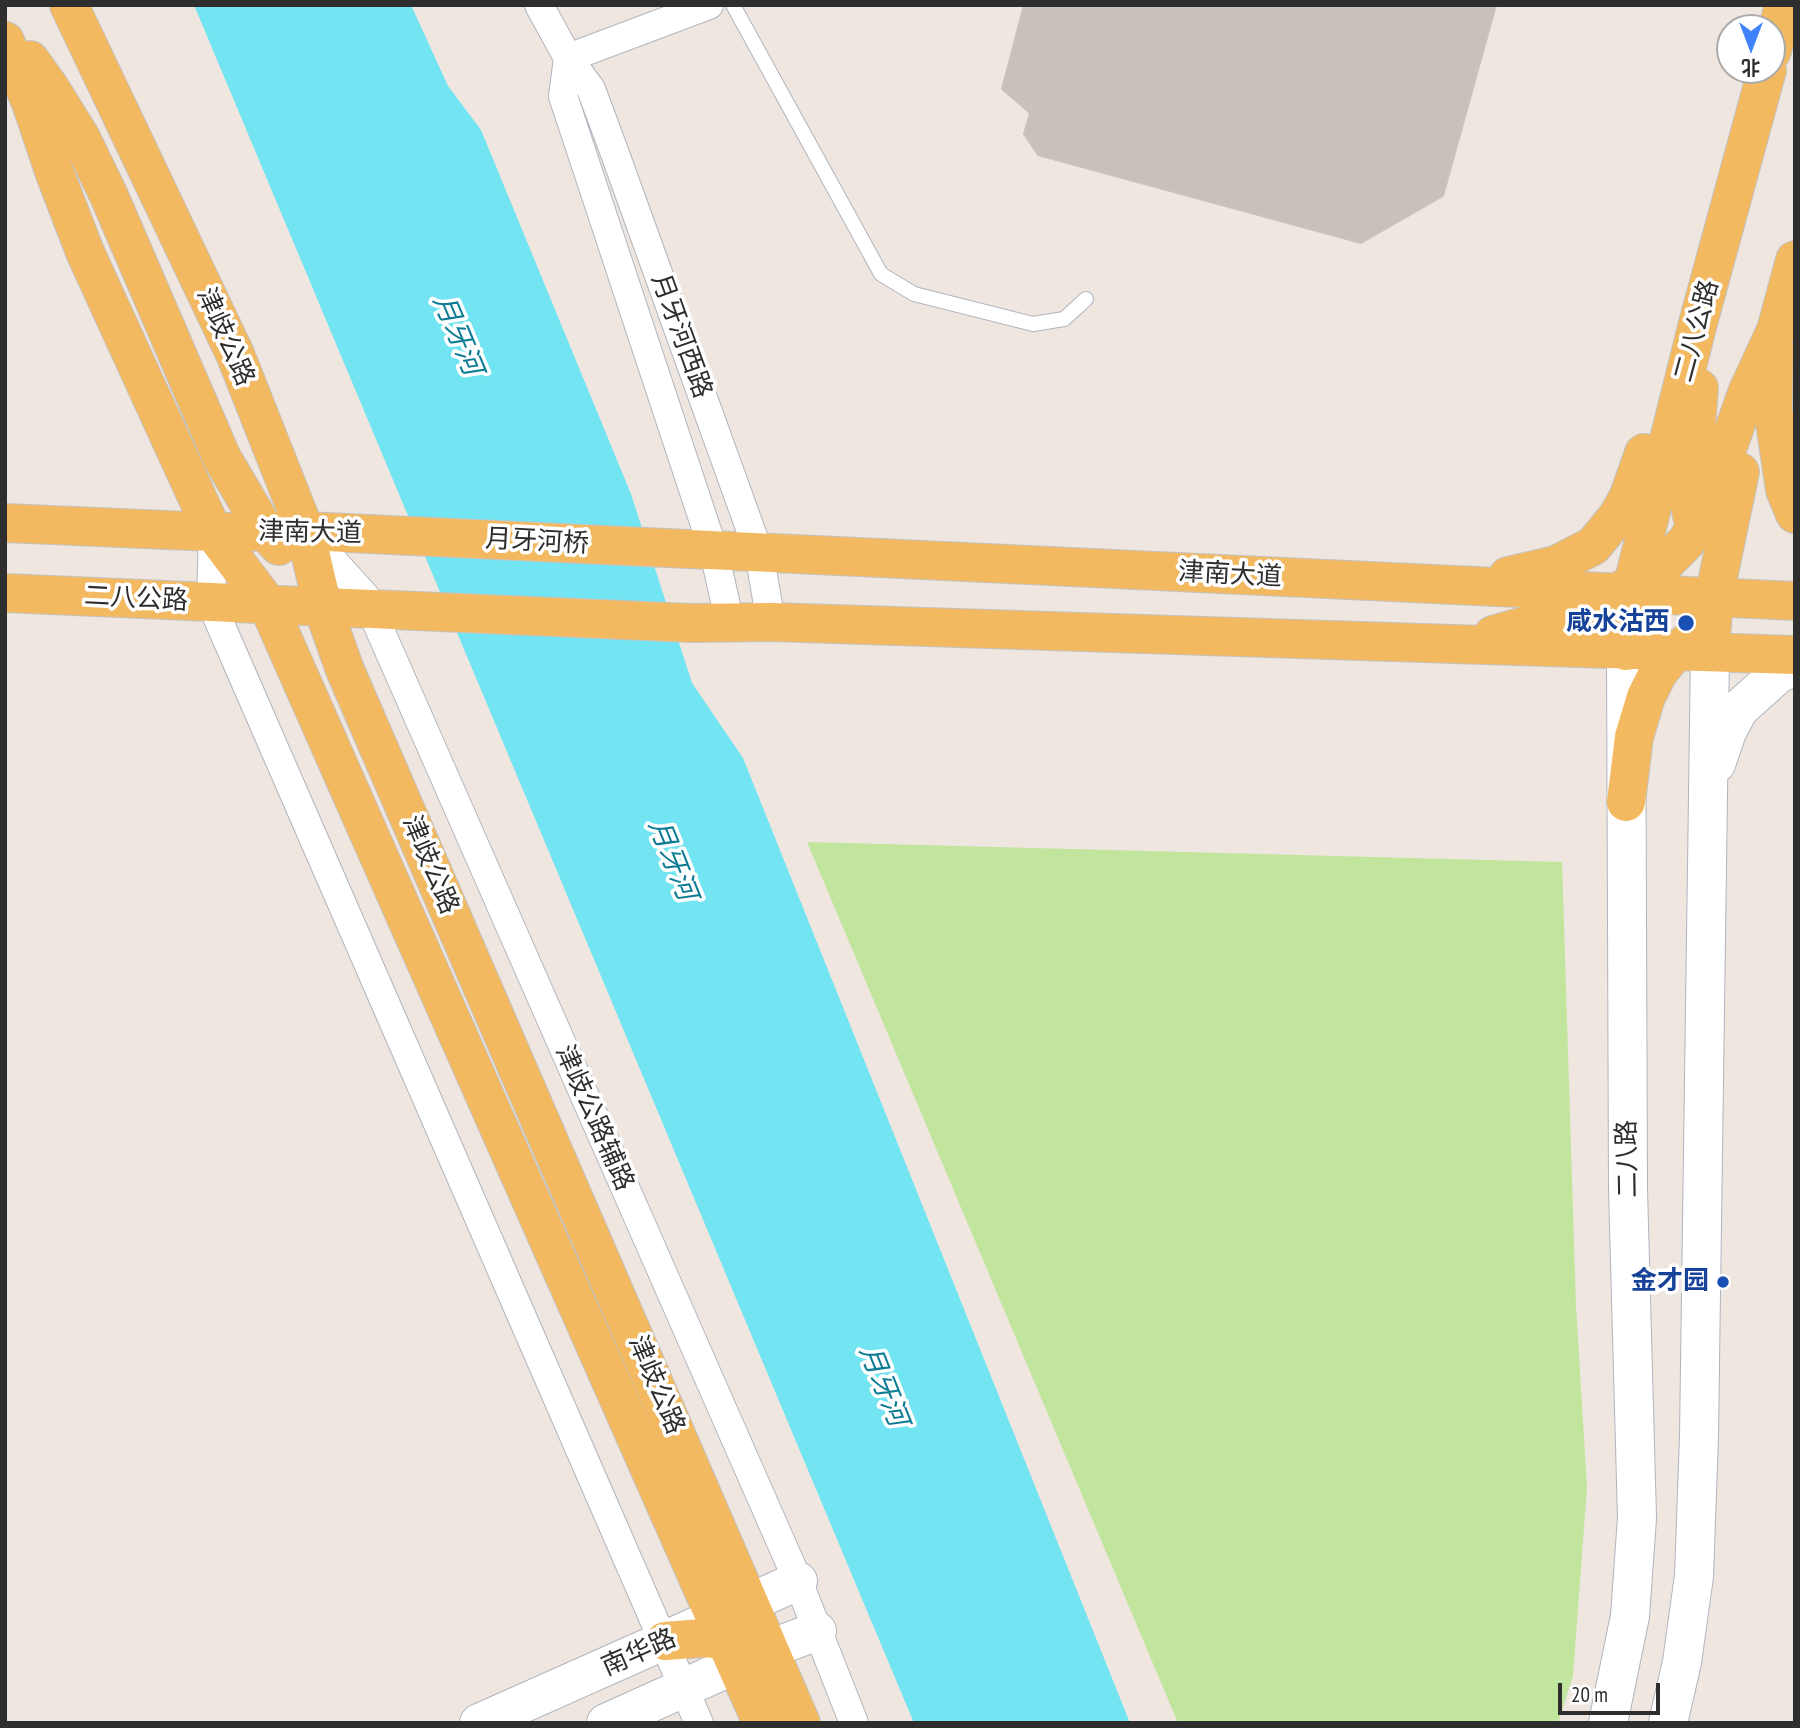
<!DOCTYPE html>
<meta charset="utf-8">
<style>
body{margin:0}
#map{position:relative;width:1800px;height:1728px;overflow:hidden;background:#efe6e0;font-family:"PT Sans Narrow","Noto Sans SC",sans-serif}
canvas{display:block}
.frame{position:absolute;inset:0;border:7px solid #2e2e2e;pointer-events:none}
.north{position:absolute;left:1716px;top:14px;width:70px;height:70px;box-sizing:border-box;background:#fff;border:2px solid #ababab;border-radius:50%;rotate:180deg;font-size:19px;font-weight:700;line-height:28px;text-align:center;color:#2e2e2e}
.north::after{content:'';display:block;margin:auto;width:24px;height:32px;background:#4082fd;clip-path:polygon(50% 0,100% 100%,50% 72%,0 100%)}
.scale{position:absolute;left:1558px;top:1683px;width:102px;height:32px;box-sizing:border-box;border:4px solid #2e2e2e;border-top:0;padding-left:9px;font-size:21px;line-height:24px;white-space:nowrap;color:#2e2e2e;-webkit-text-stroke:5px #fff;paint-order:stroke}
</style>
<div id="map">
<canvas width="1800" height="1728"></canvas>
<div class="frame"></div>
<div class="north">北</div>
<div class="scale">20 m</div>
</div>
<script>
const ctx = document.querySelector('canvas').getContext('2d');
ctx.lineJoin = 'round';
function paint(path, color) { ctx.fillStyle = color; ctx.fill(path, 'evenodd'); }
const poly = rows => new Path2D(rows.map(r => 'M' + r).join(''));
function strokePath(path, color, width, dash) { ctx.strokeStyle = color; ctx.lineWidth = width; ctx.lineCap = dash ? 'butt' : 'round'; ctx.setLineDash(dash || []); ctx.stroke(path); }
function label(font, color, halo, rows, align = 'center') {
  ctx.font = font + ' "PT Sans Narrow","Noto Sans SC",sans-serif'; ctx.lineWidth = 7; ctx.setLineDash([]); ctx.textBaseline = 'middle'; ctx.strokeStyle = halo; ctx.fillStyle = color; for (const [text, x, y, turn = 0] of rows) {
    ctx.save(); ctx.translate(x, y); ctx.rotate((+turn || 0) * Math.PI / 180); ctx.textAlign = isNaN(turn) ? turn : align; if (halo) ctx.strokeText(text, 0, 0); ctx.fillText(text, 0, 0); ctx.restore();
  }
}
paint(poly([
 [807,842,1562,862,1576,1306,1587,1487,1573,1676,1558,1723,1178,1723]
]), '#c1e59d');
paint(poly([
 [194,5,411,5,448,86,481,130,631,494,692,683,743,758,1130,1723,914,1723]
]), '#73e4f1');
const building = poly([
 [1024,5,1496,5,1443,196,1361,243,1038,155,1024,134,1030,113,1002,89,1024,5]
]);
paint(building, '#c8c1bb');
strokePath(building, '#cbc2b9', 2);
const lane = poly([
 [733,5,881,274,914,294,1033,324,1064,319,1086,299]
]);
const street = poly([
 [539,5,568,58,591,89,614,151,759,553,771,622],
 [568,58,563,96,714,552,730,623],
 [568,58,709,5],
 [306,531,365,596,798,1581,854,1723],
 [213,532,211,603,699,1723]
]);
const secondary = poly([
 [1716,764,1727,732,1739,709,1778,674,1795,666],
 [479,1723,798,1581],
 [606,1723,770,1649,817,1631],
 [1608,1723,1630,1616,1637,1518,1628,1189,1626,651],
 [1668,1723,1682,1662,1694,1576,1699,1437,1710,652]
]);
const primary = poly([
 [69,5,235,354,305,531,323,608,345,670,801,1723],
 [5,41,31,103,55,174,85,252,213,532,267,603,762,1723],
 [1772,51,1784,5],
 [30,60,50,88,81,138,109,196,222,458,265,531,279,546],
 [1774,348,1773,409,1785,490,1795,514],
 [1769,356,1795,260],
 [1692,516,1690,505,1699,388],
 [5,523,213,532,305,531,1795,601],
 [1508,576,1556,565,1593,546,1617,517,1628,498,1644,453],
 [5,593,691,623,771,622,1795,655],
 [1493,635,1545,620,1615,593,1643,579,1664,564,1686,542,1704,514,1747,393,1775,332],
 [1626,651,1633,584,1698,323,1767,70],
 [1710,652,1714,597,1740,472],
 [1626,802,1634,737,1646,697,1658,673,1675,652,1689,641],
 [665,1641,703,1638,726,1640,744,1649]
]);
strokePath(lane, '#b0b5be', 16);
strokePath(street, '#b0b5be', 30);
strokePath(secondary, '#b0b5be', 40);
strokePath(primary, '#c4c4c4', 40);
strokePath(lane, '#fff', 14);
strokePath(street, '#fff', 28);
strokePath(secondary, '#fff', 38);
strokePath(primary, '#f3b961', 38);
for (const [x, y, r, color] of [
 [1686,623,9,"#1a4fb4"],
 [1723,1282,7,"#1a4fb4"]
]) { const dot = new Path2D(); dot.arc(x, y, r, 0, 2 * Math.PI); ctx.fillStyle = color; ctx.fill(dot); strokePath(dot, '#fff', 2.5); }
label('26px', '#2e2e2e', '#fff', [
 ["二八公路",1697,331,-75],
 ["月牙河西路",681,336,70],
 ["津歧公路",225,337,66],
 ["津南大道",310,533,1],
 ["月牙河桥",537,542,3],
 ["津南大道",1230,575,3],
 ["二八公路",136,599,3],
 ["津歧公路",430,865,67],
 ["津歧公路辅路",594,1118,66],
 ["二八路",1628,1159,-91],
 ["津歧公路",656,1385,67],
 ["南华路",639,1653,-24]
]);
label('bold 26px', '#164399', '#fff', [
 ["咸水沽西",1670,623],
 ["金才园",1709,1282]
], 'right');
label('italic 28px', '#0c7c94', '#fff', [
 ["月牙河",457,335,67],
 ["月牙河",672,860,68],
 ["月牙河",883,1386,68]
]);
</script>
